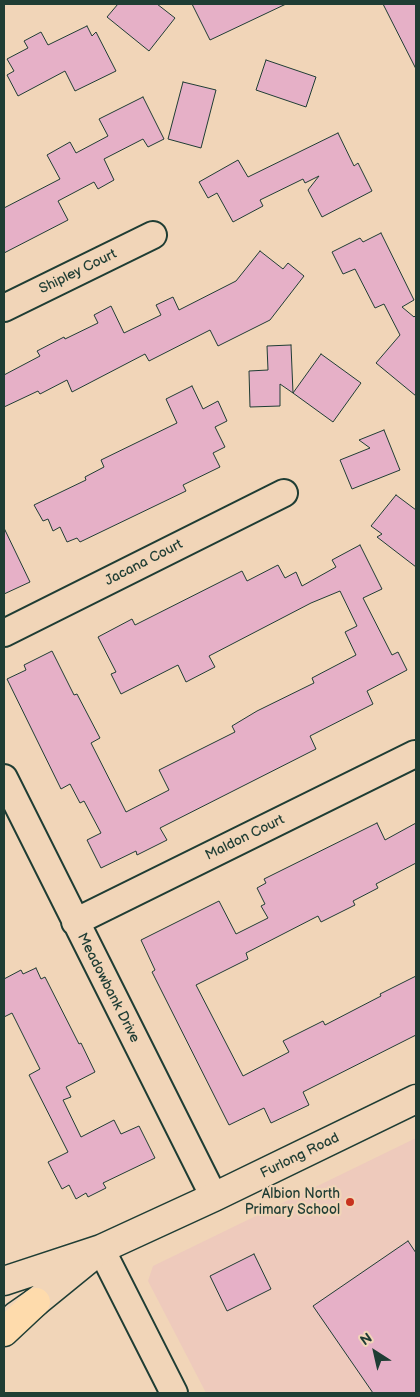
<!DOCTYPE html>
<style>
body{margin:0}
#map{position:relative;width:420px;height:1397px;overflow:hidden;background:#f1d5b8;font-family:"Balsamiq Sans",sans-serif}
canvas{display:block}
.frame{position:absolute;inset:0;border:5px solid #1f3d34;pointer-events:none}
.north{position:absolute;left:350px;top:1327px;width:50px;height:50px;-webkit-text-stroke:4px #f1d5b8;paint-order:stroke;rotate:325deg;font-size:14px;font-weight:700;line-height:20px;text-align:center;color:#1f3d34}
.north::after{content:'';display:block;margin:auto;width:18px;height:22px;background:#1f3d34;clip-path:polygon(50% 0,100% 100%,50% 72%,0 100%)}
</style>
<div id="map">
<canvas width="420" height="1397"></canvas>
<div class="frame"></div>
<div class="north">N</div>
</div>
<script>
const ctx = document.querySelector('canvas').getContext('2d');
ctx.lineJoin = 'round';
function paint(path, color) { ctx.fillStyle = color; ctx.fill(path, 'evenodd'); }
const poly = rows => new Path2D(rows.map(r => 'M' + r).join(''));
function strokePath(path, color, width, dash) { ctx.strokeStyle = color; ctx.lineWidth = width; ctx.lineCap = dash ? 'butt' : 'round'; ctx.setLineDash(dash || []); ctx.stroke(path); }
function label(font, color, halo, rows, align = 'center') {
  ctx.font = font + ' "Balsamiq Sans",sans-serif'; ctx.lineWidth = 4.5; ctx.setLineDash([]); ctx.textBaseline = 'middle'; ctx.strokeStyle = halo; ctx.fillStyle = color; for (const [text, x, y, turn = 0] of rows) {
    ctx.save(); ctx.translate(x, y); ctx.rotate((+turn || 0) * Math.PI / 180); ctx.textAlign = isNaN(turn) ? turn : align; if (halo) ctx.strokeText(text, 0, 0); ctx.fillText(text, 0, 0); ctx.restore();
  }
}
paint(poly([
 [416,1138,416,1393,206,1393,148,1281,153,1266]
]), '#eecabc');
const building = poly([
 [118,4,157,4,175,18,149,51,107,17,118,4],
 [192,4,286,4,210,40,192,4],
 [383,4,416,4,416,69,383,4],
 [87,26,92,36,96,32,116,71,75,91,65,71,18,96,7,75,14,71,7,59,28,48,24,41,41,32,48,45,87,26],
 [266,60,316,77,306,107,256,90,266,60],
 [183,82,216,90,201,148,168,139,183,82],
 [143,97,164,139,148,147,143,139,104,159,114,180,98,189,94,182,58,201,68,220,4,253,4,208,60,179,47,155,70,142,76,153,108,136,99,119,143,97],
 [338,133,354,166,358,163,372,191,322,217,308,190,319,176,305,183,303,179,260,200,263,206,233,222,217,193,208,198,199,182,238,160,248,177,338,133],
 [381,233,414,300,402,307,414,317,416,315,416,396,376,363,400,335,384,304,375,308,355,269,343,274,332,252,360,238,363,242,381,233],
 [260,251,283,269,288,263,304,276,270,320,218,346,210,330,149,361,145,354,72,392,67,380,40,394,38,391,4,407,4,375,40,356,37,351,64,337,65,339,98,323,94,315,111,306,124,333,161,315,156,305,173,297,179,310,236,281,260,251],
 [291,345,293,393,280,384,280,406,250,407,249,371,268,370,267,346,291,345],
 [321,354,361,383,333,422,293,393,321,354],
 [192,386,203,409,218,401,227,421,215,427,225,447,213,453,220,467,183,485,186,491,80,542,77,538,67,542,60,527,53,531,48,519,43,521,34,505,86,480,85,477,104,467,101,460,177,423,166,399,192,386],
 [384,430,400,470,352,489,340,460,370,448,359,440,384,430],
 [396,495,416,510,416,567,377,537,382,534,371,526,396,495],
 [4,528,30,582,4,594,4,528],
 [360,545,382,589,363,598,392,655,398,652,407,670,367,691,373,704,310,736,316,749,160,828,167,840,137,855,136,851,101,868,87,840,101,833,84,801,80,803,70,784,61,789,7,679,26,670,24,665,52,651,74,695,77,694,100,738,91,743,126,812,169,790,159,770,235,732,232,726,257,711,314,683,312,678,356,655,345,632,357,626,340,591,311,603,209,656,215,667,186,682,178,665,121,694,111,674,116,672,98,637,132,619,135,625,242,571,247,581,278,565,285,578,296,572,302,586,336,567,332,560,360,545],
 [377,823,385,840,416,823,416,863,376,884,378,888,353,901,355,905,321,922,318,916,246,953,248,959,196,985,243,1076,289,1052,283,1041,323,1021,325,1025,381,996,380,994,416,976,416,1035,303,1092,309,1105,271,1123,264,1108,229,1125,152,972,155,970,141,940,219,901,236,934,268,918,261,906,265,904,257,888,266,883,264,879,377,823],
 [36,968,41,979,45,977,79,1044,81,1043,95,1072,66,1087,71,1097,63,1100,81,1137,114,1120,121,1134,139,1126,155,1158,103,1183,106,1188,88,1197,86,1193,76,1199,69,1185,62,1189,48,1162,68,1152,29,1075,40,1069,12,1013,4,1017,4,979,21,970,23,974,36,968],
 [408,1241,416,1253,416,1393,373,1393,313,1306,408,1241],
 [254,1254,271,1289,227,1311,210,1276,254,1254]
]);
paint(building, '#e6b0c7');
strokePath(building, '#1f3d34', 1);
const minor = poly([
 [4,308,153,235],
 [4,633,284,493],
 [4,778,214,1197],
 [75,922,415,754],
 [101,1249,174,1393]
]);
const tertiary = poly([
 [4,1281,101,1249,214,1197,416,1099],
 [16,1316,36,1302,90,1258]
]);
const motorway = poly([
 [4,1332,36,1302]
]);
strokePath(minor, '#1f3d34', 30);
strokePath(tertiary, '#1f3d34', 31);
strokePath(motorway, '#1f3d34', 31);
strokePath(minor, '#f1d5b8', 26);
strokePath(tertiary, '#f1d5b8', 28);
strokePath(motorway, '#fedbac', 28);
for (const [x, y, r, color] of [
 [350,1202,5,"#c8321e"]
]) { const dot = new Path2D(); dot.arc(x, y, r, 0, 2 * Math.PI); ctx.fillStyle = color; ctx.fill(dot); strokePath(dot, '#f1d5b8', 2); }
label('14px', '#1f3d34', '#f1d5b8', [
 ["Shipley Court",78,272,-26],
 ["Jacana Court",144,563,-27],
 ["Maldon Court",245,838,-26],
 ["Meadowbank Drive",108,988,63],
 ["Furlong Road",300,1156,-26]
]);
label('14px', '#1f3d34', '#f1d5b8', [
 ["Albion North",340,1194],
 ["Primary School",340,1210]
], 'right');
</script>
